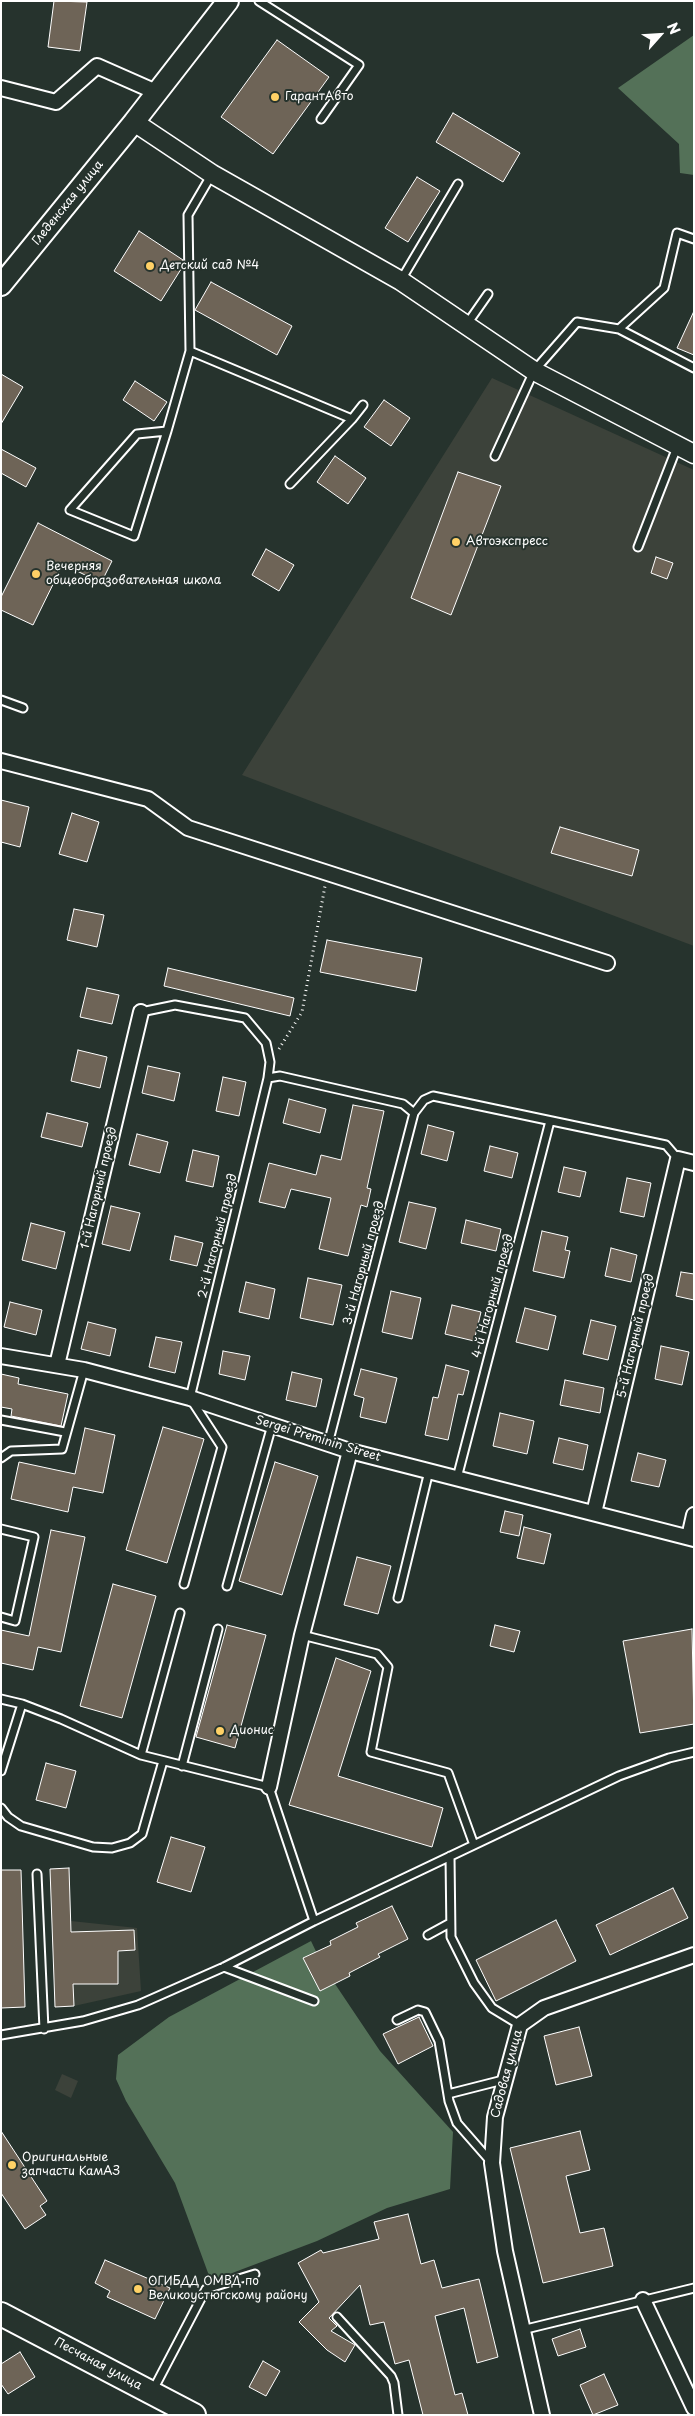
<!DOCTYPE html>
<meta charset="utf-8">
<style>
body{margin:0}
#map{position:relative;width:695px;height:2416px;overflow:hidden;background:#26332d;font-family:"Playpen Sans",sans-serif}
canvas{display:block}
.frame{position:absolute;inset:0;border:2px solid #fff;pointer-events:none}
.north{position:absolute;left:635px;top:10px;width:50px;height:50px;-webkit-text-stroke:4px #26332d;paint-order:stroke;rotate:64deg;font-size:14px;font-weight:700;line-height:20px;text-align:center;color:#fff}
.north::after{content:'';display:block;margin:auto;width:18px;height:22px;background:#fff;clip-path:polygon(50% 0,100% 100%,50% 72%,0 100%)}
</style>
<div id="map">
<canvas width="695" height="2416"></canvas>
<div class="frame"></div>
<div class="north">N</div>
</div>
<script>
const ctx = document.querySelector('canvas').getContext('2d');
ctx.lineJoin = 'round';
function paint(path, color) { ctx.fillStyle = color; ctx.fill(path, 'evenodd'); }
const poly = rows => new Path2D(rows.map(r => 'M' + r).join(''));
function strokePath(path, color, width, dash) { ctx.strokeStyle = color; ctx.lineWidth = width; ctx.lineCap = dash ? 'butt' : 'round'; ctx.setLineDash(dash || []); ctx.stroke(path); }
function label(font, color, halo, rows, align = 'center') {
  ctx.font = font + ' "Playpen Sans",sans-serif'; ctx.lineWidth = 4; ctx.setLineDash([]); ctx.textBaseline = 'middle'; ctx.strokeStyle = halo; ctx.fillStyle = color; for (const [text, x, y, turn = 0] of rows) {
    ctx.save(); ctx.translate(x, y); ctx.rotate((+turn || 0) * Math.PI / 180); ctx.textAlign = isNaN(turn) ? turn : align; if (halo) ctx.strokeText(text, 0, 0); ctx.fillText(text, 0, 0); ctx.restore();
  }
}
paint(poly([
 [492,378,694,470,694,946,242,775],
 [71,1921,137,1928,141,1991,74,2006],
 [62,2074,78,2081,71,2098,55,2090]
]), '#3c423a');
paint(poly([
 [694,35,694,175,680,173,679,144,618,88],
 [311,1941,323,1966,380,2051,453,2132,450,2189,387,2208,317,2241,211,2281,175,2183,126,2101,116,2079,118,2055,169,2017]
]), '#547158');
const building = poly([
 [54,1,87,2,80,51,48,47,54,1],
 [277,40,329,77,273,154,221,117,277,40],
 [453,113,520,153,503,182,436,142,453,113],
 [417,177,440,191,408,242,385,228,417,177],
 [139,231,183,260,183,266,161,301,114,271,139,231],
 [211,282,292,326,277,355,195,310,211,282],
 [694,311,694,355,677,348,694,311],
 [1,374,23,387,1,424,1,374],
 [135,381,167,402,154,421,123,400,135,381],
 [384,400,410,418,391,446,364,427,384,400],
 [1,449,36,468,26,487,1,473,1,449],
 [335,456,366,478,348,504,317,482,335,456],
 [458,472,501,486,451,615,411,598,458,472],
 [38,523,112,561,101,583,63,564,33,625,1,610,1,597,38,523],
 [266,549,294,565,279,591,252,575,266,549],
 [656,557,673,563,667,579,651,573,656,557],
 [1,800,29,807,20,847,1,842,1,800],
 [72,813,99,822,87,862,59,854,72,813],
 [560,827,639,850,632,876,551,853,560,827],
 [74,909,104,915,97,947,67,940,74,909],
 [327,940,422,958,416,991,320,972,327,940],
 [168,968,294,998,290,1016,164,986,168,968],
 [87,988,119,995,112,1024,80,1017,87,988],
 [78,1050,107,1057,100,1088,71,1081,78,1050],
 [148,1066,180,1073,174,1101,142,1093,148,1066],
 [223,1077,246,1082,239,1116,216,1111,223,1077],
 [289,1099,326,1109,320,1133,283,1123,289,1099],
 [353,1105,384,1111,367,1188,371,1189,367,1207,361,1205,348,1256,319,1249,331,1198,291,1189,285,1208,259,1202,269,1163,316,1175,321,1155,341,1160,353,1105],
 [47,1113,88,1123,82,1147,41,1137,47,1113],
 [428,1125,454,1132,447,1161,421,1154,428,1125],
 [137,1134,168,1142,160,1173,129,1165,137,1134],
 [490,1146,518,1153,512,1178,484,1171,490,1146],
 [193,1150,219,1156,213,1187,186,1181,193,1150],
 [564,1167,586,1172,580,1197,558,1192,564,1167],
 [627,1178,651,1183,644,1217,620,1212,627,1178],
 [409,1202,436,1208,426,1249,399,1242,409,1202],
 [111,1206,140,1213,130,1251,102,1244,111,1206],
 [466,1220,501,1229,496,1251,461,1243,466,1220],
 [31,1223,65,1232,56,1269,22,1260,31,1223],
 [542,1231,568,1237,565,1250,570,1251,564,1278,533,1271,542,1231],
 [175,1236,203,1243,197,1266,170,1260,175,1236],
 [611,1248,637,1255,631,1282,605,1276,611,1248],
 [681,1272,694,1274,694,1300,676,1296,681,1272],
 [308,1278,342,1285,333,1325,300,1318,308,1278],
 [246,1282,275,1289,269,1319,239,1312,246,1282],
 [391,1291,421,1298,412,1339,382,1332,391,1291],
 [10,1302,42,1310,36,1335,4,1327,10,1302],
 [452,1305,481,1312,474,1341,445,1334,452,1305],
 [525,1308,556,1316,548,1350,516,1342,525,1308],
 [591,1320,616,1326,608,1360,583,1354,591,1320],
 [88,1322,116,1329,110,1356,81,1349,88,1322],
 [156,1337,182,1342,175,1373,149,1367,156,1337],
 [661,1346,689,1352,682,1385,655,1379,661,1346],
 [223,1351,250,1356,245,1380,219,1374,223,1351],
 [446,1365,469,1371,463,1395,458,1394,448,1440,425,1435,433,1397,438,1398,446,1365],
 [361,1369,397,1378,386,1423,360,1417,364,1398,354,1395,361,1369],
 [292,1372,322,1379,316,1407,286,1400,292,1372],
 [1,1374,19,1378,18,1384,68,1394,61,1426,11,1416,12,1409,1,1407,1,1374],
 [565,1380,604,1388,600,1413,560,1405,565,1380],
 [500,1413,534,1421,527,1454,493,1446,500,1413],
 [163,1427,204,1439,167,1563,126,1550,163,1427],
 [85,1428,115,1435,103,1493,73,1487,68,1512,11,1499,19,1462,75,1474,85,1428],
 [559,1438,588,1445,583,1470,553,1463,559,1438],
 [638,1453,666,1460,659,1487,631,1481,638,1453],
 [275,1462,318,1476,282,1595,239,1581,275,1462],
 [505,1511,523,1515,519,1536,500,1532,505,1511],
 [524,1527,551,1534,544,1564,517,1558,524,1527],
 [51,1530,85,1537,61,1652,38,1647,33,1670,1,1663,1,1630,29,1636,51,1530],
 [357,1557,391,1566,378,1614,344,1605,357,1557],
 [113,1584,156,1596,122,1718,80,1706,113,1584],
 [227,1625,266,1635,235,1748,196,1737,227,1625],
 [495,1625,520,1631,514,1652,490,1646,495,1625],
 [692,1629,694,1724,640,1733,623,1641,692,1629],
 [336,1658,371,1671,338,1776,443,1808,432,1847,289,1805,336,1658],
 [46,1763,76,1771,66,1808,36,1800,46,1763],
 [171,1837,205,1847,191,1892,157,1882,171,1837],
 [69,1868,71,1932,134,1930,135,1950,118,1951,118,1984,73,1984,74,2006,55,2007,50,1869,69,1868],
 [1,1870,21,1870,25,2007,1,2008,1,1870],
 [673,1888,688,1918,610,1955,596,1925,673,1888],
 [392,1906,408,1939,378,1954,380,1957,349,1973,350,1976,320,1991,303,1958,331,1945,330,1941,358,1927,356,1923,392,1906],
 [556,1920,576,1961,496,2001,476,1960,556,1920],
 [419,2017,433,2046,398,2064,383,2034,419,2017],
 [579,2027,592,2076,556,2085,544,2036,579,2027],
 [1,2131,47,2201,40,2206,46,2215,25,2229,1,2193,1,2131],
 [580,2131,590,2170,566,2176,580,2233,604,2228,613,2266,543,2283,510,2148,580,2131],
 [408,2214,421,2264,434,2260,442,2288,479,2279,498,2357,477,2363,464,2308,435,2316,455,2395,462,2393,468,2415,423,2415,409,2360,395,2364,384,2322,370,2325,360,2285,329,2318,337,2326,331,2331,355,2345,345,2362,327,2350,299,2322,319,2302,298,2263,321,2250,323,2253,379,2239,374,2222,408,2214],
 [105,2260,170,2288,155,2319,107,2297,110,2291,95,2283,105,2260],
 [580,2329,586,2347,558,2356,552,2339,580,2329],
 [20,2352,35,2377,8,2394,1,2384,1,2364,20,2352],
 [263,2361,280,2371,266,2396,249,2387,263,2361],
 [604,2374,618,2405,593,2415,580,2385,604,2374]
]);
paint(building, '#6e6457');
strokePath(building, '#fff', 1);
const service = poly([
 [259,1,359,65,321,119],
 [401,280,458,184],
 [467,324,488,294],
 [619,329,664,288,677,233,694,239],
 [190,351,352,419],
 [167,431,134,536,70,510,137,434,167,431,190,351,188,215,212,174],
 [495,456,534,371,577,322,619,329,694,368],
 [290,484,352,419,363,405],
 [638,547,677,447],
 [1,700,23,708],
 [141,1012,175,1005,245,1018,266,1043,270,1062,268,1078,190,1398,222,1447,184,1584],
 [268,1078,280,1076,403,1104,414,1113],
 [1,1420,65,1432],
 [328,1444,414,1113,424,1100,433,1096,666,1145,678,1159],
 [1,1458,11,1451,62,1449,84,1370],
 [457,1478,550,1121],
 [1,1529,34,1537,15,1621,1,1617],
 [227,1586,272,1425],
 [398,1598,429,1471],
 [302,1635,377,1654,388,1667,371,1752,448,1773,474,1845],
 [1,1699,22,1704,61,1719,141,1755,269,1787,314,1921],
 [141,1755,180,1613],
 [182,1766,218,1629],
 [1,1771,22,1704],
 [1,1808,8,1817,21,1826,93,1847,112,1848,130,1843,142,1834,163,1761],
 [450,1856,451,1937,474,1983,492,2008,520,2025],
 [37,1874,44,2029],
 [428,1935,450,1923],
 [224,1967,314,2001],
 [397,2020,418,2010,425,2012,439,2041,449,2101,457,2123,492,2163],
 [1,2035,83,2021,138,2005,224,1967,314,1921,619,1776,669,1758,694,1752],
 [448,2094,503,2080],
 [337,2317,391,2376,394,2383,398,2415],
 [522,2330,694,2288],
 [153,2390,206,2289,255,2274]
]);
const minor = poly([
 [1,88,56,102,97,66,156,92],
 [1,761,148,799,188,828,607,963],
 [1,1356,84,1370,190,1398,350,1451,694,1539],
 [57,1365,141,1012],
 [594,1513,678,1159,694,1163],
 [689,1537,694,1515],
 [269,1787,302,1635,350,1451],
 [643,2300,694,2408],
 [542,2415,505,2251,492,2163,495,2117,520,2025,544,2008,694,1955]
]);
const tertiary = poly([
 [134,122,212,174,401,281,534,371,694,454]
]);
const secondary = poly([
 [1,285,134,122,228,1]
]);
const primary = poly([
 [1,2314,194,2415]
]);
strokePath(service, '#fff', 11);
strokePath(minor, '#fff', 18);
strokePath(tertiary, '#fff', 21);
strokePath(secondary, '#fff', 24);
strokePath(primary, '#fff', 26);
strokePath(poly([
 [279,1049,302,1012,325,886]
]), '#fff', 3, [1, 4]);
strokePath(service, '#26332d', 7);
strokePath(minor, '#26332d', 14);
strokePath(tertiary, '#26332d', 18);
strokePath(secondary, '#26332d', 20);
strokePath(primary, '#26332d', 22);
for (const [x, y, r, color] of [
 [275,97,5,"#ffd166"],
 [150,266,5,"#ffd166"],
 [456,542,5,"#ffd166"],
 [36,574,5,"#ffd166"],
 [220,1731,5,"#ffd166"],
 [12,2165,5,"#ffd166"],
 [138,2289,5,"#ffd166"]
]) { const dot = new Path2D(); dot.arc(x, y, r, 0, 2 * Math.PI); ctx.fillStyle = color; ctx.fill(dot); strokePath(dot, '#26332d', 2); }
label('12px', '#fff', '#26332d', [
 ["ГарантАвто",285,97],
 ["Детский сад №4",160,266],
 ["Автоэкспресс",466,542],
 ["Вечерняя",46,567],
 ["общеобразовательная школа",46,581],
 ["Дионис",230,1731],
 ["Оригинальные",22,2158],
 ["запчасти КамАЗ",22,2172],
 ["ОГИБДД ОМВД по",148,2282],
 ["Великоустюгскому району",148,2296]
], 'left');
label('12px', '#fff', '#26332d', [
 ["Гледенская улица",68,203,-51],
 ["1-й Нагорный проезд",99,1188,-77],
 ["2-й Нагорный проезд",218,1236,-76],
 ["3-й Нагорный проезд",364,1263,-75],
 ["4-й Нагорный проезд",493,1296,-75],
 ["5-й Нагорный проезд",636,1336,-77],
 ["Sergei Preminin Street",318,1439,17],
 ["Садовая улица",507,2074,-75],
 ["Песчаная улица",98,2364,28]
]);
</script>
